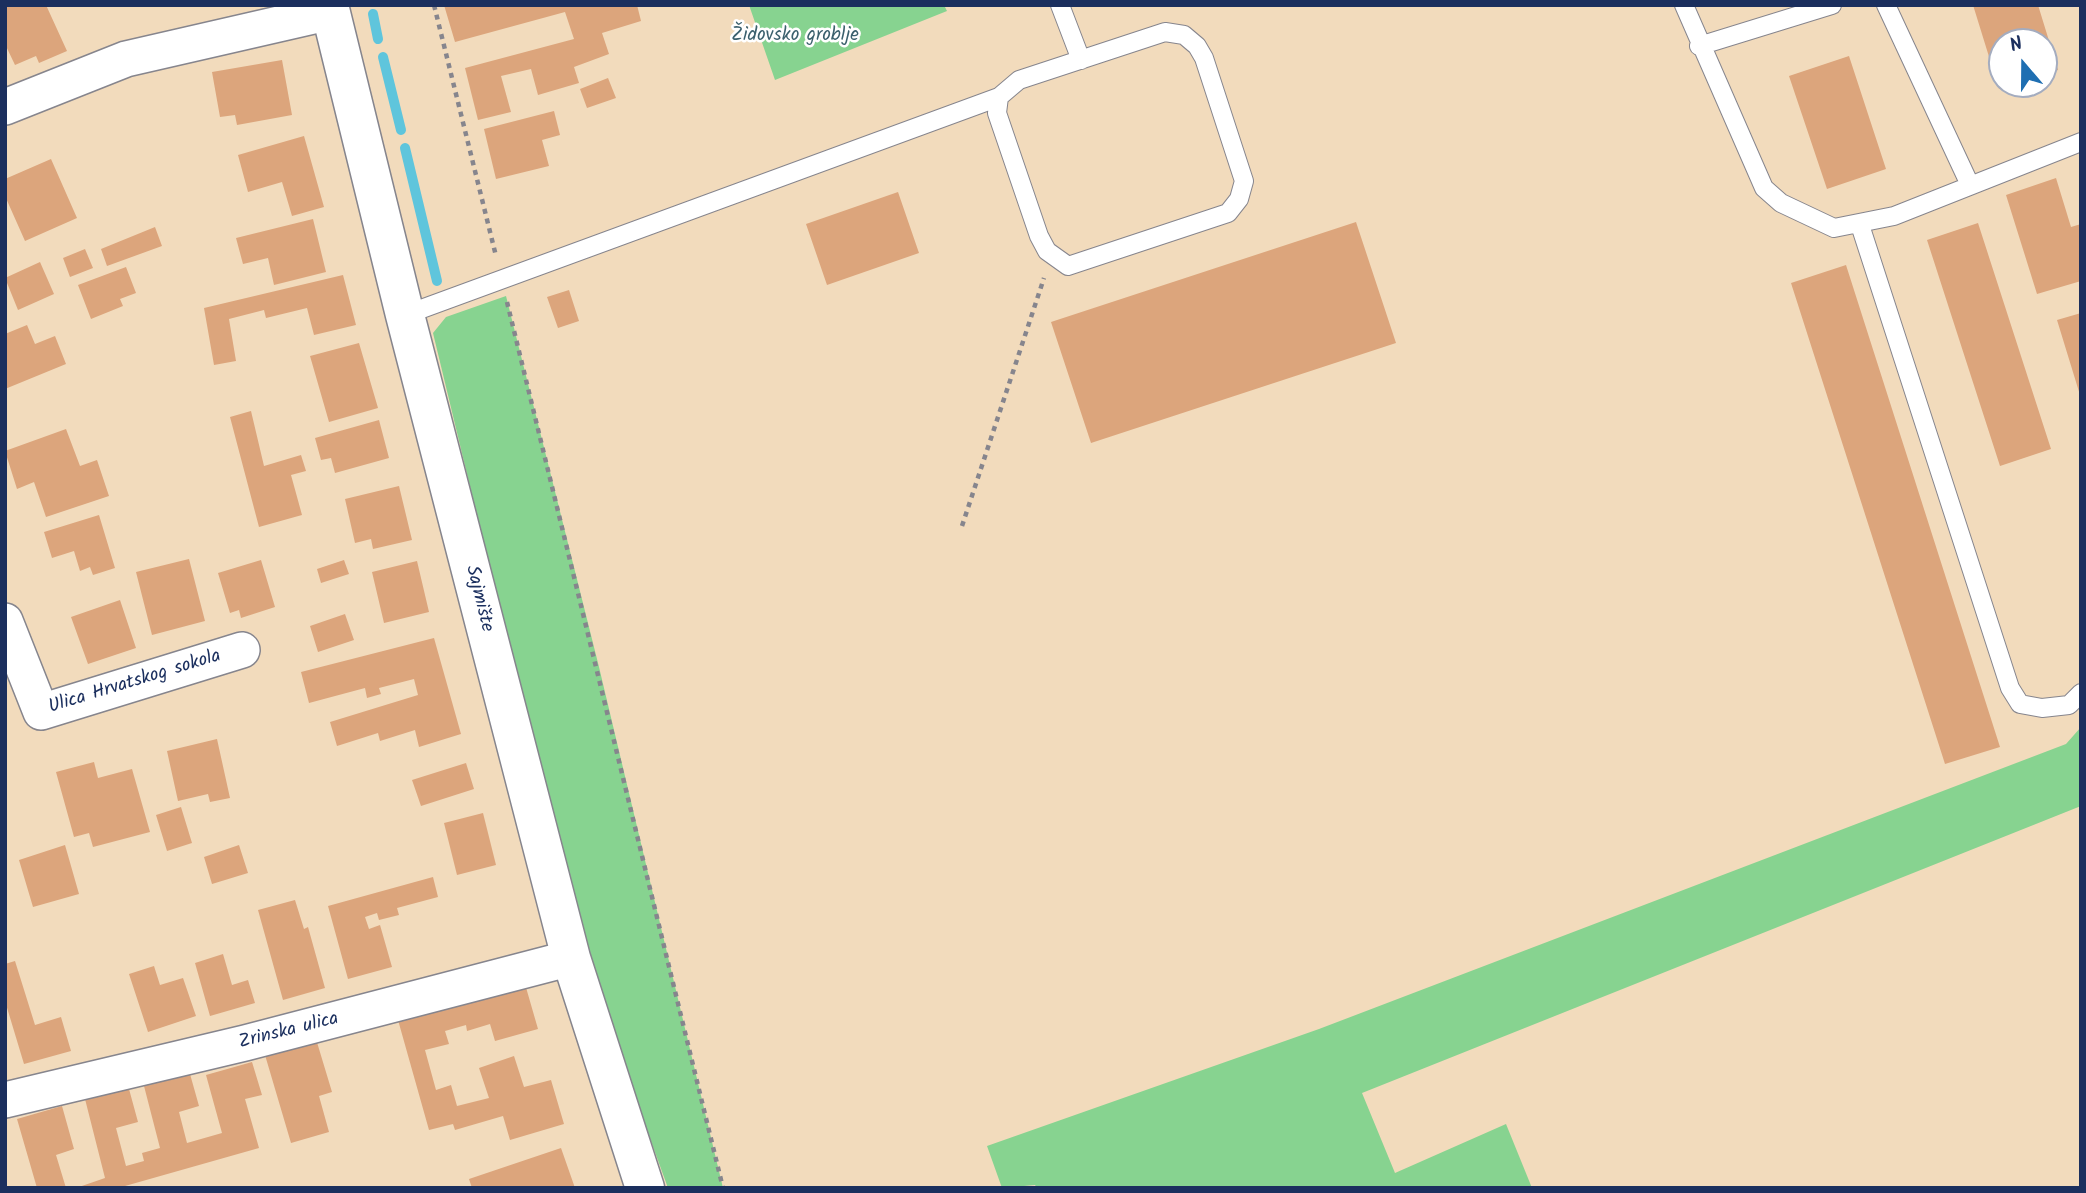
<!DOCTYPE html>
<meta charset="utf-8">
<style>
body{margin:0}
#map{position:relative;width:2086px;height:1193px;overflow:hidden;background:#f2dbbc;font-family:Kalam,sans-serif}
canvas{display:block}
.frame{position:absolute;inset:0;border:7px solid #1b2f5e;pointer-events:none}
.north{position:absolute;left:1988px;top:28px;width:70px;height:70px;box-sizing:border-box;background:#fff;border:2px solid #a4acbf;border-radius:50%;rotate:340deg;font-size:19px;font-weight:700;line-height:28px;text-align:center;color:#1b2f5e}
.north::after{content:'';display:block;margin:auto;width:24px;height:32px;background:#1f6fb2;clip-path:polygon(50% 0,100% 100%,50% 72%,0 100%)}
</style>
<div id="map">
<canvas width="2086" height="1193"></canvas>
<div class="frame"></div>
<div class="north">N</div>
</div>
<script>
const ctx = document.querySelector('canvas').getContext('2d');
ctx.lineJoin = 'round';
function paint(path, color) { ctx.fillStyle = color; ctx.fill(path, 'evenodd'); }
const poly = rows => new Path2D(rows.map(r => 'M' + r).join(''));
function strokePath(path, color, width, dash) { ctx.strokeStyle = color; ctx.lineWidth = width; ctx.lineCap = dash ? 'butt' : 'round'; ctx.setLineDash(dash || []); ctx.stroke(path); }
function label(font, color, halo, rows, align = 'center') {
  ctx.font = font + ' Kalam,sans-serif'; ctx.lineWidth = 5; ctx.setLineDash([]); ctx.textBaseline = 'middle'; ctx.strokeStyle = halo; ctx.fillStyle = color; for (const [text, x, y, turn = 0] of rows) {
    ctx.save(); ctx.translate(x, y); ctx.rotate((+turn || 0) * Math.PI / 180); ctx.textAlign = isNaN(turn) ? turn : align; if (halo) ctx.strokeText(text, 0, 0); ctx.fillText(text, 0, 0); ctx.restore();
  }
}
paint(poly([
 [749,5,944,5,947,11,775,80],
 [506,296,599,667,723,1188,668,1188,607,1020,541,779,494,586,433,333,446,317],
 [2081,727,2081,806,1362,1093,1395,1173,1506,1124,1532,1188,1037,1188,1035,1185,1002,1188,987,1146,1319,1029,2066,744]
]), '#87d390');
strokePath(poly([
 [373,14,378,39],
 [383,57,401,130],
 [405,148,437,281]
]), '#5fc5dc', 10);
paint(poly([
 [5,5,46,5,67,51,39,63,36,56,15,65,5,44],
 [444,5,637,5,641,21,602,33,609,54,574,67,579,83,538,95,531,69,501,76,511,112,478,120,465,68,574,39,565,12,455,42],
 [1973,5,2038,5,2058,70,2044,74,2044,42,2002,42,2002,84,2012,85,1999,89],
 [1849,56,1886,169,1827,189,1789,76],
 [282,60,292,115,237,125,235,115,220,117,212,72],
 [608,78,616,98,587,108,580,89],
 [554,111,560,135,542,140,549,166,496,179,484,129],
 [304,136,324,207,292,216,282,182,248,192,238,155],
 [51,159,77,218,25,241,5,196,5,179],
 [2056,178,2071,227,2081,224,2081,281,2037,294,2006,195],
 [898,192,919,253,827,285,806,224],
 [313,219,326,272,274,285,268,258,243,264,236,238],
 [1356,222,1396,343,1091,443,1051,322],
 [1978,223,2051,449,2000,466,1927,240],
 [155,227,162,246,107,266,101,249],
 [85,249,93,268,70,277,63,258],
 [40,262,54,294,18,310,5,278],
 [1846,265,2000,747,1945,764,1791,283],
 [126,267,136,293,120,299,123,306,91,319,78,285],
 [343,275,356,325,314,335,307,308,266,318,264,310,229,319,236,361,214,365,204,308],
 [569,290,579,321,558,328,547,297],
 [2081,313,2081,395,2080,395,2057,320],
 [27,325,35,344,55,336,66,364,5,389,5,334],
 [359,343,378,408,329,422,310,356],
 [251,411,264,466,301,455,306,471,291,475,302,515,259,527,230,417],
 [379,420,389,458,335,473,331,458,321,460,315,438],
 [66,429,80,466,97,460,109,496,46,517,34,482,17,489,5,451],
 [399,486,412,540,373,549,371,539,355,543,345,499],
 [99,515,115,568,93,575,90,567,80,571,74,551,52,558,44,532],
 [189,559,205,621,152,635,136,572],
 [261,560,275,607,241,618,239,610,230,613,218,573],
 [344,560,349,574,321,583,317,569],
 [417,561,429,612,384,623,372,572],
 [120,600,136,648,88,664,71,617],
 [345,614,354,640,318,652,310,626],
 [434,638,461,734,419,747,415,730,380,741,378,733,337,746,330,722,418,695,414,679,379,688,381,694,367,698,365,688,309,703,301,672],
 [217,739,230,798,210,802,208,794,178,801,167,751],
 [94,762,98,778,132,769,150,832,93,847,89,833,74,837,56,772],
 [466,763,474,789,421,806,412,780],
 [181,807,192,843,167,851,156,815],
 [483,813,496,865,457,875,444,823],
 [65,845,79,894,33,907,19,860],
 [239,845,248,873,212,884,204,857],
 [433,877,438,897,397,908,399,915,379,920,377,913,365,917,369,929,380,925,392,967,348,979,328,906],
 [295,900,304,929,308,927,325,988,283,1000,258,910],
 [223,954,232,985,248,980,255,1003,210,1016,195,963],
 [15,961,35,1025,61,1017,71,1051,24,1064,5,1001,5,964],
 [154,966,160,985,183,978,196,1016,148,1032,129,974],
 [525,984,538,1029,495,1041,490,1024,467,1031,466,1025,445,1031,449,1044,425,1050,436,1090,451,1085,457,1106,489,1098,479,1068,514,1056,524,1087,551,1080,564,1124,510,1140,503,1116,455,1130,453,1124,429,1130,398,1020],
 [316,1039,332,1092,319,1096,329,1132,291,1143,265,1055],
 [252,1062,262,1095,245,1099,259,1148,118,1188,76,1188,105,1178,85,1099,129,1089,138,1122,116,1128,126,1166,144,1161,142,1153,160,1148,144,1086,190,1074,199,1106,179,1112,187,1143,222,1133,206,1075],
 [62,1106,74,1149,56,1155,66,1188,37,1188,17,1119],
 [561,1148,575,1188,472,1188,469,1179]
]), '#dca57c');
const lane = poly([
 [1060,5,1081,60],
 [1684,5,1764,188,1781,203,1834,228,1894,216,2081,142],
 [1886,5,1970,185],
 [1165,32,1184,35,1197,46,1204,58,1244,181,1239,199,1228,213,1068,266,1047,251,1039,236,997,113,999,97,1019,80,1165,32],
 [1699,46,1832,5],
 [1860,225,2010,688,2020,704,2042,708,2069,705,2081,693],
 [405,315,999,97]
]);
const street = poly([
 [5,107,126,59,331,12],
 [5,621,41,712,242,650],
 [5,1100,245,1043,571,958]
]);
const primary = poly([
 [329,5,405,315,571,958,645,1188]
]);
strokePath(lane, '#86858d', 20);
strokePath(street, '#86858d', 38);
strokePath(primary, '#86858d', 41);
strokePath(poly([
 [434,5,496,256],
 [507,302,723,1188],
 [962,526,1044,278]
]), '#86858d', 4.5, [5, 5]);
strokePath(lane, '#fff', 18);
strokePath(street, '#fff', 35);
strokePath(primary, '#fff', 38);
label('19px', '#3b606d', '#fff', [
 ["Židovsko groblje",795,37]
]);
label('19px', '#1b2f5e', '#fff', [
 ["Sajmište",478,599,76],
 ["Ulica Hrvatskog sokola",135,683,-17],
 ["Zrinska ulica",289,1032,-14]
]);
</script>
